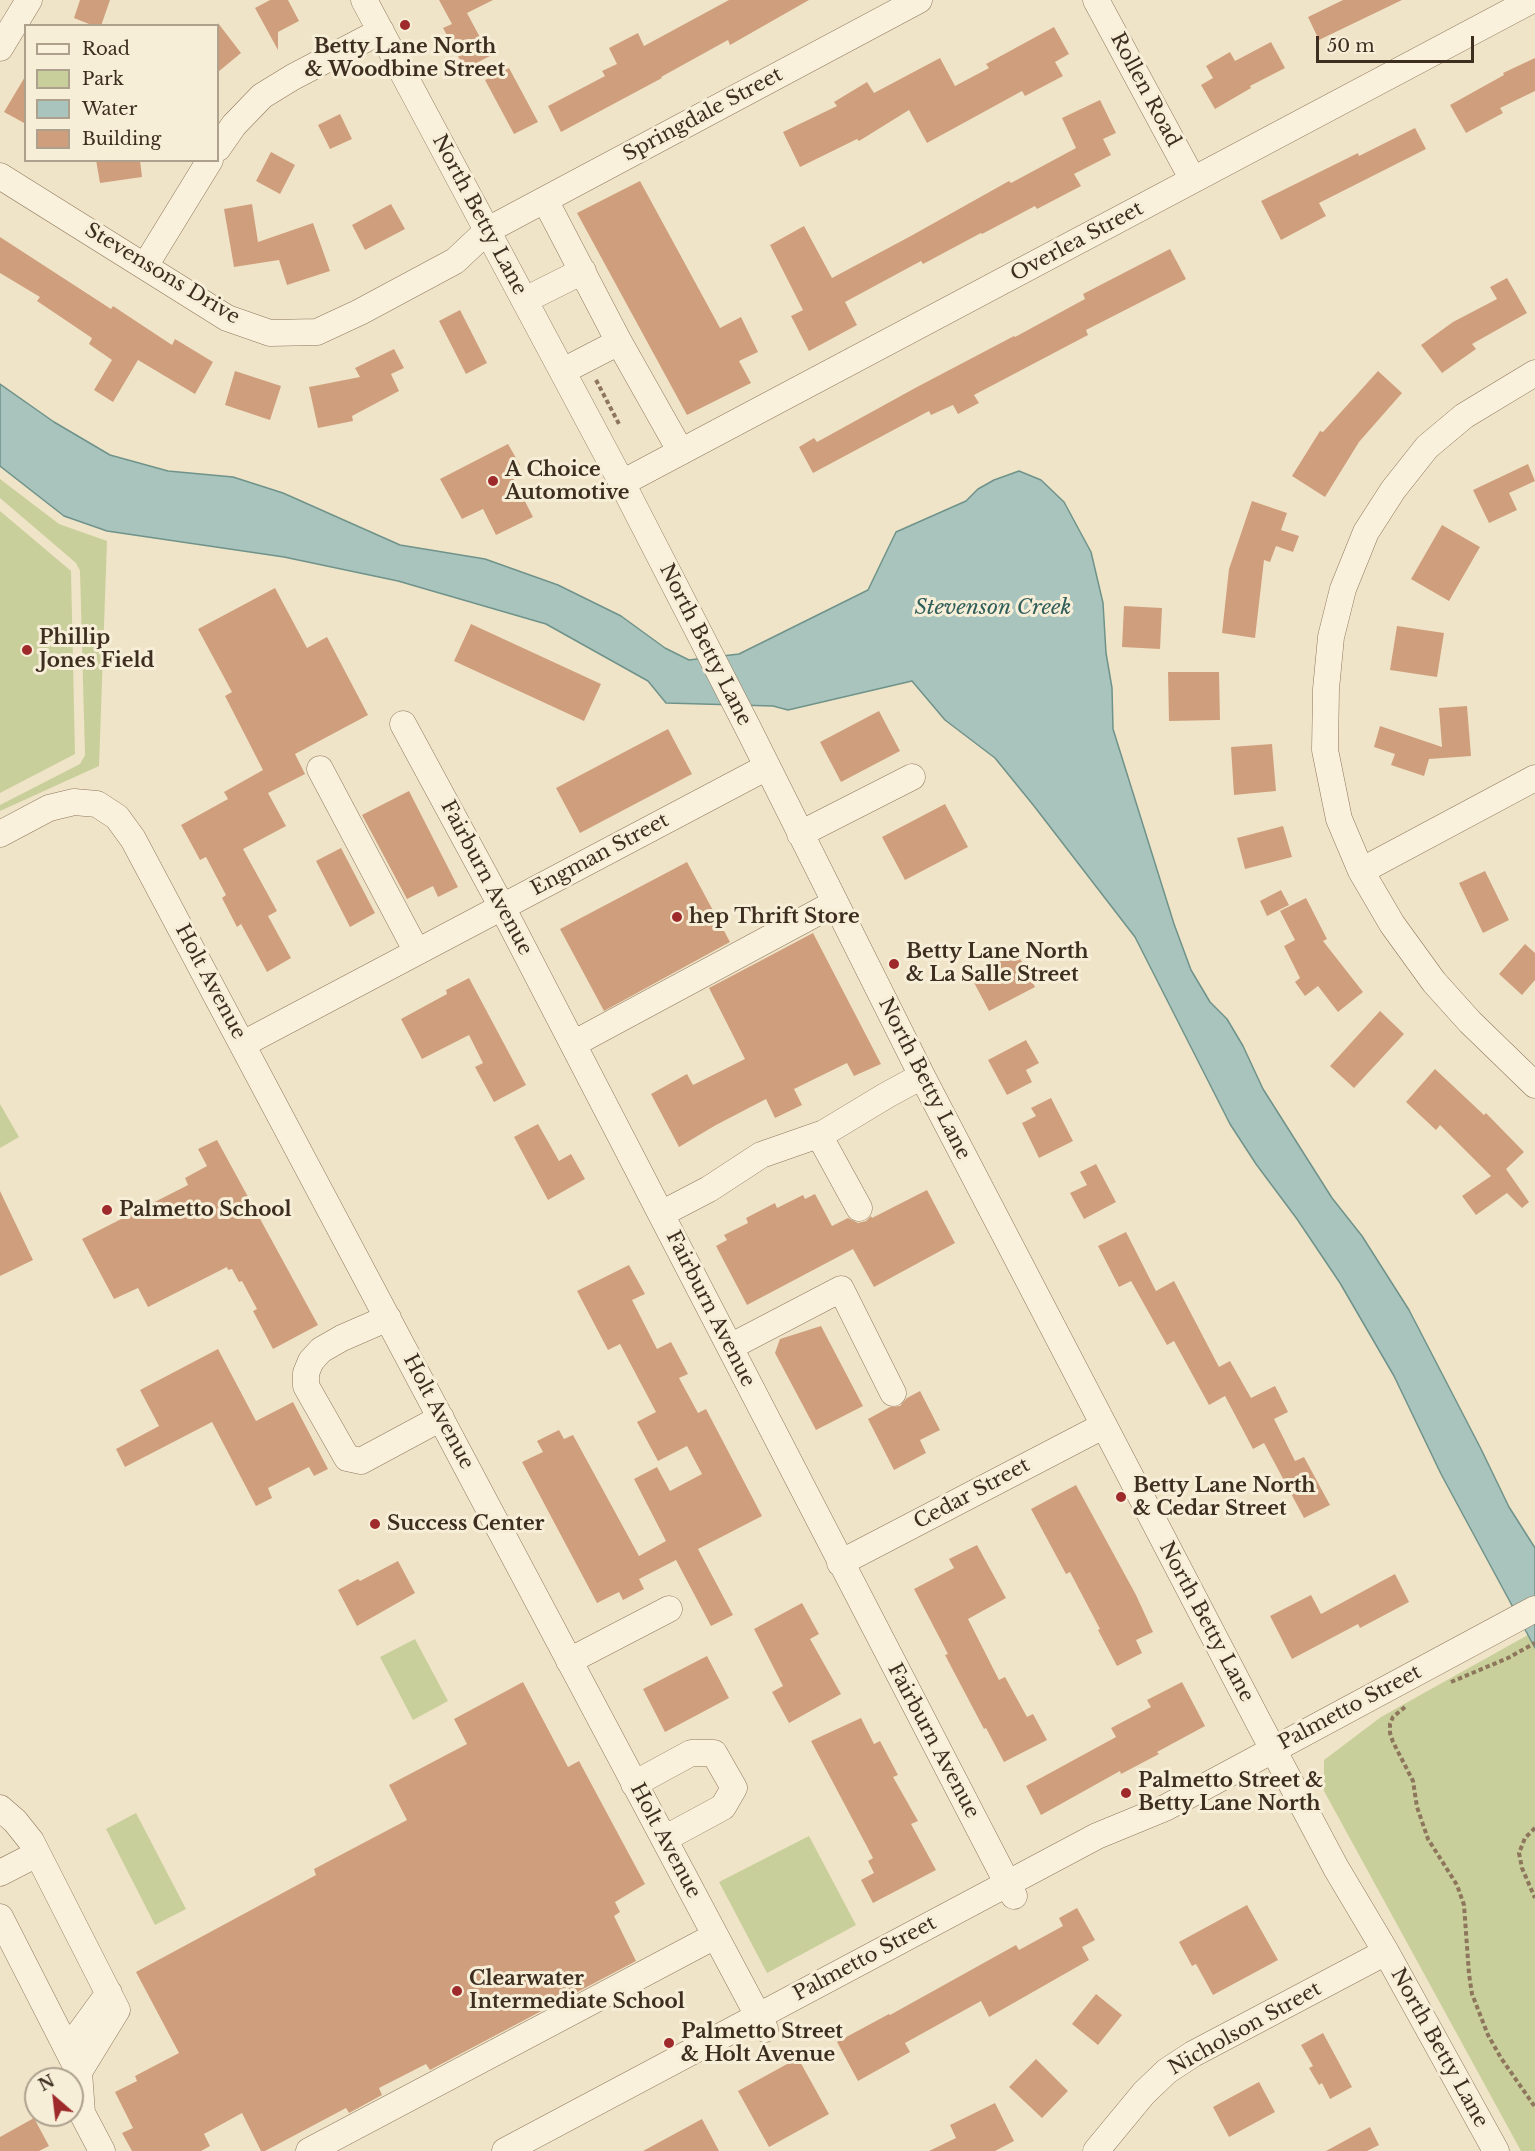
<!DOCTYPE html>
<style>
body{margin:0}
#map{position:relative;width:1535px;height:2151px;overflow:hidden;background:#f0e4c8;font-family:"Libre Baskerville",serif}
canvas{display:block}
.legend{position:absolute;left:24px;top:24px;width:195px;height:138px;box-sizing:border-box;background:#f7eed8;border:2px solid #ada18e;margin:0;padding:8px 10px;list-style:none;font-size:18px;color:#3d2e20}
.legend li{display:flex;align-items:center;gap:12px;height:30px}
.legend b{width:30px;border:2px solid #ada18e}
.north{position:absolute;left:24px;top:2067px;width:60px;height:60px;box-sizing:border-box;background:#f7eed8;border:2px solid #ada18e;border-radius:50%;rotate:332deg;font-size:16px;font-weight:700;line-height:24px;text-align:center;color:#3d2e20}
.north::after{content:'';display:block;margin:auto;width:21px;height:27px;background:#9e2a2b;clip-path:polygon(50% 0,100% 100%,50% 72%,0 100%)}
.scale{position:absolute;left:1316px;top:36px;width:158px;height:27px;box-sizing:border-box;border:3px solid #3d2e20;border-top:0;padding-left:8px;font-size:18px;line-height:21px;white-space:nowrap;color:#3d2e20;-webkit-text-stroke:4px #f7eed8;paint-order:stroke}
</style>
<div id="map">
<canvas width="1535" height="2151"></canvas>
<ul class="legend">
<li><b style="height:8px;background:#faf1dc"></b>Road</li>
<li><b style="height:16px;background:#c9cf9b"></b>Park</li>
<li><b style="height:16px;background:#a9c4bc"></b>Water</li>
<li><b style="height:16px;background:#cf9f7d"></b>Building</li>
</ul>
<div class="north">N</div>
<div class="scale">50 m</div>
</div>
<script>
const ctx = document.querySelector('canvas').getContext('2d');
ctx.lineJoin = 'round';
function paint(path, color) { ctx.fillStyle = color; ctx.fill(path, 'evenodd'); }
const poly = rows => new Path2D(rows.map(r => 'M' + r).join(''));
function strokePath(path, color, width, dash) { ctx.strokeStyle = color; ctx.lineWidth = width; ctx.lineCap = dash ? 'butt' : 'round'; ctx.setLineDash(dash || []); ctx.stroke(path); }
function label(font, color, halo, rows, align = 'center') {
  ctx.font = font + ' "Libre Baskerville",serif'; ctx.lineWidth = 6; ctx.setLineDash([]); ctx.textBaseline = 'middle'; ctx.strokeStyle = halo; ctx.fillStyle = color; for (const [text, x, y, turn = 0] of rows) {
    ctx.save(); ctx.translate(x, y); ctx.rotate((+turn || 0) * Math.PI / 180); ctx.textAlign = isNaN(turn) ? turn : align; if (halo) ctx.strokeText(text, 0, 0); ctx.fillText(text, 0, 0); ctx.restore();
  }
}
paint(poly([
 [0,479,59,524,107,541,99,766,0,811,0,805,80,764,85,755,80,571,76,563,0,498],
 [0,511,71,571,75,754,0,793],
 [0,1104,19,1137,0,1148],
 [1535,1631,1535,2151,1521,2151,1324,1791,1324,1760,1381,1717],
 [415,1639,448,1701,413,1720,380,1657],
 [136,1813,186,1909,155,1925,106,1829],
 [809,1836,856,1925,767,1973,719,1882]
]), '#c9cf9b');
const water = poly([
 [0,384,54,422,110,455,168,471,233,477,283,493,400,545,485,559,558,585,621,616,665,648,689,660,739,654,868,590,896,532,966,501,978,489,994,480,1019,471,1041,480,1064,502,1091,552,1103,603,1106,653,1112,688,1113,729,1174,924,1191,970,1210,1002,1227,1019,1243,1046,1263,1089,1332,1198,1362,1236,1409,1310,1481,1449,1509,1507,1535,1548,1535,1648,1441,1474,1394,1376,1340,1283,1297,1219,1256,1164,1230,1124,1135,937,1034,806,995,758,945,720,912,681,788,710,773,706,666,703,648,681,546,624,398,581,284,557,107,531,64,516,0,466,0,384]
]);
paint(water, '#a9c4bc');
strokePath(water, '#6f938a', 1.5);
paint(poly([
 [80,0,110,0,101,26,94,26,74,18],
 [270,0,288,0,299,21,278,32,278,50,255,8],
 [439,0,493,0,467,13,490,56,465,69,443,28,452,24],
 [729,0,809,0,730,45,728,40,661,77,662,78,561,132,548,106,605,76,602,71,617,64,609,48,638,33,644,46],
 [1343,0,1402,0,1319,40,1308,17],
 [218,23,241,53,218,72],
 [1054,27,1069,54,1055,62,1063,76,1025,96,1022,91,927,143,909,110,859,141,857,139,800,167,783,132,837,106,834,102,867,82,874,93,940,58,955,86,989,68,986,64],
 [1271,42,1285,68,1250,86,1251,88,1215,109,1201,85,1213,78,1206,66,1230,52,1235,61],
 [1535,58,1535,91,1500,108,1503,113,1466,133,1450,105,1504,75,1503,73],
 [509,68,538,122,514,134,485,80],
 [26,75,26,124,4,112],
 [1100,100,1116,133,1103,139,1111,155,1074,174,1081,186,1037,209,1035,206,982,234,981,233,923,264,921,261,845,302,857,325,809,351,791,316,803,310,770,245,804,226,832,278,909,237,1009,181,1011,183,1076,148,1062,118],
 [340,114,352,139,330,149,318,125],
 [1415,128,1426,149,1319,203,1326,216,1281,240,1261,201,1358,153,1359,156],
 [271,152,295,165,280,194,256,181],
 [96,160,140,160,142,177,100,183],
 [640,181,720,328,741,317,758,352,739,361,751,383,687,415,577,213],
 [252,204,258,242,313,223,330,271,287,285,279,260,234,267,224,209],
 [391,204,405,229,365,250,352,225],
 [0,237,111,309,113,306,172,345,175,339,213,362,195,394,138,360,113,402,94,390,112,360,89,344,92,338,37,301,40,297,0,273],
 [1170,249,1186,279,1086,330,1088,335,974,395,979,403,958,414,953,405,931,415,929,411,813,473,799,447,814,438,817,442,917,387,1014,336,1015,337,1085,299,1083,294],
 [1507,278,1527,313,1472,344,1476,349,1442,373,1421,345,1453,322,1497,299,1490,287],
 [460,310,487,363,466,374,439,321],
 [394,349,404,368,391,374,399,391,352,416,353,421,318,428,309,387,360,377,355,368],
 [235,371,281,386,270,420,225,405],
 [1378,371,1402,393,1359,442,1325,497,1292,476,1320,431,1323,432],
 [508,444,520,465,509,470,533,517,496,535,483,509,462,519,440,479],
 [1528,464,1535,481,1509,493,1517,510,1489,523,1473,490],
 [1252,501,1287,513,1281,530,1299,536,1293,552,1276,546,1270,562,1264,560,1255,638,1222,633,1229,569],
 [1442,525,1480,547,1449,601,1411,579],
 [275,588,307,648,327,637,368,715,295,754,305,774,268,793,286,826,243,849,277,911,268,916,291,958,267,972,241,924,237,927,222,898,226,895,206,857,200,860,181,825,228,799,224,792,263,770,225,696,232,692,198,629],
 [1124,606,1162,608,1160,649,1122,647],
 [471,624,601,684,584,721,454,661],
 [1397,626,1444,633,1437,677,1390,670],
 [1168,672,1219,672,1220,720,1169,721],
 [1467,706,1471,756,1429,759,1424,776,1391,765,1395,754,1374,747,1380,726,1442,747,1439,708],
 [879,711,900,751,841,782,820,742],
 [668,729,692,774,580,833,556,788],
 [1272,744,1276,791,1234,795,1231,747],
 [409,791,458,887,438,897,433,886,407,899,362,815],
 [945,804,968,847,905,880,882,837],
 [1283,826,1292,857,1245,869,1237,838],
 [341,848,375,913,350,927,316,861],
 [687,862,730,942,604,1011,560,929],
 [1485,871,1509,920,1483,933,1459,883],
 [1281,890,1289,905,1267,916,1260,901],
 [1306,898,1327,939,1323,941,1363,992,1338,1012,1318,986,1305,996,1295,982,1300,978,1284,946,1295,940,1280,911],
 [813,933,881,1064,854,1076,847,1063,794,1089,802,1105,775,1118,766,1099,716,1125,679,1147,651,1094,687,1074,693,1085,745,1059,709,988],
 [1525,944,1535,953,1535,980,1522,995,1499,974],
 [1016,951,1035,987,989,1011,970,975],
 [469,978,526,1085,494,1102,475,1067,483,1063,469,1035,422,1059,401,1019,447,994,446,990],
 [1380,1011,1404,1034,1354,1088,1330,1066],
 [1026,1040,1039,1063,1026,1070,1032,1082,1007,1095,988,1060],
 [1435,1069,1484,1115,1486,1113,1524,1152,1506,1169,1529,1202,1522,1208,1507,1193,1476,1215,1462,1196,1491,1176,1440,1125,1436,1130,1406,1102],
 [1051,1098,1073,1141,1039,1158,1022,1123,1036,1116,1031,1108],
 [538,1124,559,1161,571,1154,585,1179,548,1200,514,1137],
 [217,1140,318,1325,273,1349,253,1311,257,1309,242,1281,239,1282,232,1269,228,1270,227,1267,148,1307,138,1288,114,1299,82,1239,188,1185,185,1178,207,1166,198,1149],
 [1096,1164,1116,1202,1084,1219,1070,1193,1087,1185,1080,1172],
 [927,1190,955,1243,874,1287,853,1249,747,1305,716,1246,727,1240,724,1235,748,1223,746,1218,775,1203,777,1208,803,1195,805,1199,815,1194,832,1226,848,1218,858,1223,866,1221,871,1216,872,1218],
 [0,1191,33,1260,0,1276],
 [1126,1232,1156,1291,1174,1281,1219,1367,1230,1361,1251,1398,1275,1386,1288,1412,1274,1419,1295,1461,1304,1457,1330,1505,1304,1518,1264,1443,1253,1449,1225,1396,1209,1405,1174,1341,1167,1345,1131,1281,1119,1287,1098,1246],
 [629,1265,645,1294,632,1300,657,1349,671,1342,688,1374,679,1378,698,1413,706,1409,762,1516,698,1549,733,1615,711,1626,676,1560,639,1579,644,1589,623,1600,619,1592,597,1603,522,1462,543,1452,537,1441,559,1430,564,1439,573,1435,639,1556,666,1541,634,1479,657,1467,670,1491,702,1474,687,1446,658,1461,637,1422,656,1412,620,1344,608,1350,577,1291],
 [821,1326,863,1406,816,1430,775,1353,780,1339],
 [218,1349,256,1421,293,1402,328,1469,314,1476,309,1467,268,1488,272,1498,256,1506,212,1422,125,1467,116,1449,159,1426,140,1390],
 [920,1391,940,1430,920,1440,926,1453,894,1470,868,1419,890,1407,900,1406,907,1398],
 [1076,1485,1136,1595,1153,1632,1136,1640,1142,1653,1117,1666,1098,1630,1100,1629,1070,1572,1066,1574,1031,1509],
 [977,1545,1006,1598,968,1619,999,1680,1005,1677,1027,1717,1033,1714,1047,1740,1004,1762,986,1728,984,1729,945,1655,948,1654,914,1589,954,1568,949,1559],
 [398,1561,415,1593,357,1626,338,1590,358,1579,360,1581],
 [1395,1574,1409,1602,1360,1628,1358,1624,1292,1659,1270,1616,1311,1595,1321,1614],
 [802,1603,819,1634,810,1639,841,1694,789,1723,772,1692,783,1686,754,1629],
 [707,1656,729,1698,665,1732,643,1689],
 [523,1682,568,1767,579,1761,645,1884,615,1902,620,1912,614,1916,636,1961,430,2070,426,2064,379,2088,382,2095,349,2113,346,2108,265,2151,261,2151,242,2113,204,2134,210,2146,201,2151,132,2151,122,2133,133,2128,115,2092,137,2081,135,2076,179,2053,136,1972,316,1875,314,1869,407,1820,389,1785,467,1744,454,1719],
 [1182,1682,1205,1726,1157,1752,1159,1754,1121,1774,1120,1771,1041,1815,1026,1786,1116,1737,1111,1728,1151,1707,1147,1700],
 [861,1718,874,1744,880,1741,898,1775,893,1777,918,1821,911,1824,936,1870,873,1903,861,1880,874,1873,868,1861,873,1858,811,1741],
 [1247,1905,1278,1960,1213,1995,1196,1964,1192,1966,1179,1942],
 [1077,1908,1095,1940,1082,1947,1089,1960,989,2017,981,2001,905,2043,910,2052,858,2081,837,2042,889,2014,890,2015,1016,1945,1019,1950,1063,1926,1059,1918],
 [1096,1994,1122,2015,1098,2045,1072,2024],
 [1323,2033,1352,2087,1330,2099,1322,2083,1319,2085,1309,2068,1313,2066,1301,2045],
 [798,2058,829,2114,769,2147,738,2091],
 [1036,2059,1068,2091,1042,2118,1009,2087],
 [1259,2082,1275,2112,1229,2137,1213,2107],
 [995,2103,1014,2141,995,2151,929,2151,956,2138,950,2125],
 [34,2118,49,2146,39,2151,0,2151,0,2137],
 [702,2119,719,2151,643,2151],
 [1370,2127,1379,2145,1367,2151,1326,2151]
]), '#cf9f7d');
const minor = poly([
 [364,0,622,483,748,728,922,1076,1259,1723,1336,1868,1386,1952,1496,2151],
 [1096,0,1193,180],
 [0,48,29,0],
 [218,148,234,125,262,96,293,77,381,31],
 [0,176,227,318,270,333,317,332,360,312,455,261,488,230,919,0],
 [545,200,619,342],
 [145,266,210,160],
 [525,300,583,271],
 [563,371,619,342,681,452],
 [1535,373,1464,416,1427,447,1393,490,1366,532,1343,589,1331,637,1326,689,1325,750,1339,819,1361,871,1392,924,1434,982,1470,1022,1535,1085],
 [622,483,1532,0],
 [403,724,502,907,1014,1896],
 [320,769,417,952],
 [0,834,49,808,74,802,97,804,117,817,133,839,765,2029],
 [800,834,912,777],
 [1361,871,1535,778],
 [243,1044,767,767],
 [573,1044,835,903],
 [819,1135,859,1208],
 [661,1214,709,1189,761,1155,824,1133,887,1095,922,1076],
 [388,1318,342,1338,321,1350,311,1361,306,1373,306,1386,347,1458,361,1461,441,1418],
 [730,1347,841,1289,893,1393],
 [840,1563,1103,1426],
 [569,1661,669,1609],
 [634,1784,691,1753,714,1753,734,1788,723,1807,664,1839],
 [0,1808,15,1821,31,1841,117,2010,79,2072],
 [0,1873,37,1854],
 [0,1917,79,2072,82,2113,102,2151],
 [68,2049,109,1993],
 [309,2151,715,1936],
 [505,2151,1097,1836,1165,1808,1535,1609],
 [1096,2151,1144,2093,1167,2071,1193,2054,1386,1952]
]);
strokePath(minor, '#8d765c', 27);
strokePath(poly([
 [596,380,619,424],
 [1451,1682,1508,1658,1535,1643],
 [1405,1707,1393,1717,1390,1724,1390,1733,1393,1742,1413,1781,1417,1807,1428,1839,1457,1885,1464,1905,1469,1974,1472,1994,1488,2035,1501,2058,1535,2107],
 [1535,1828,1525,1838,1519,1853,1522,1868,1535,1898]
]), '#8d765c', 4, [4.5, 3]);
strokePath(minor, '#faf1dc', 26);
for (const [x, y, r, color] of [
 [405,25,6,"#9e2a2b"],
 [493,481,6,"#9e2a2b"],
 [27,650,6,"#9e2a2b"],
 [677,917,6,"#9e2a2b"],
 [894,964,6,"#9e2a2b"],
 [107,1210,6,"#9e2a2b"],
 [1121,1497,6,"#9e2a2b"],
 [375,1524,6,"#9e2a2b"],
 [1126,1793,6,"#9e2a2b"],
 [457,1991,6,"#9e2a2b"],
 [669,2043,6,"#9e2a2b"]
]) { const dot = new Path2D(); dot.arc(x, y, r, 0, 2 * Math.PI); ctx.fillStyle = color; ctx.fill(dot); strokePath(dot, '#f7eed8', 2); }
label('bold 20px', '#3d2e20', '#f7eed8', [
 ["Betty Lane North",405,47,"center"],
 ["& Woodbine Street",405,70,"center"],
 ["A Choice",505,470],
 ["Automotive",505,493],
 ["Phillip",39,638],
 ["Jones Field",39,661],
 ["hep Thrift Store",689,917],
 ["Betty Lane North",906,952],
 ["& La Salle Street",906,975],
 ["Palmetto School",119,1210],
 ["Betty Lane North",1133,1486],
 ["& Cedar Street",1133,1509],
 ["Success Center",387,1524],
 ["Palmetto Street &",1138,1781],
 ["Betty Lane North",1138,1804],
 ["Clearwater",469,1979],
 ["Intermediate School",469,2002],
 ["Palmetto Street",681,2032],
 ["& Holt Avenue",681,2055]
], 'left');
label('20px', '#3d2e20', '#f7eed8', [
 ["Rollen Road",1145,90,62],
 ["Springdale Street",703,115,-28],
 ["North Betty Lane",479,215,62],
 ["Overlea Street",1077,242,-28],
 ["Stevensons Drive",162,274,31],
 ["North Betty Lane",705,645,63],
 ["Engman Street",600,855,-28],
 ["Fairburn Avenue",486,878,62],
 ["Holt Avenue",210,982,62],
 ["North Betty Lane",924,1079,63],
 ["Fairburn Avenue",710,1309,63],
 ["Holt Avenue",438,1412,62],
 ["Cedar Street",972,1494,-28],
 ["North Betty Lane",1206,1622,62],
 ["Palmetto Street",1350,1708,-28],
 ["Fairburn Avenue",933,1741,62],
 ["Holt Avenue",665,1841,62],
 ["Palmetto Street",865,1959,-28],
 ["Nicholson Street",1245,2029,-29],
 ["North Betty Lane",1439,2048,61]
]);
label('italic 21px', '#2f5d5a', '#f7eed8', [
 ["Stevenson Creek",993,608]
]);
</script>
